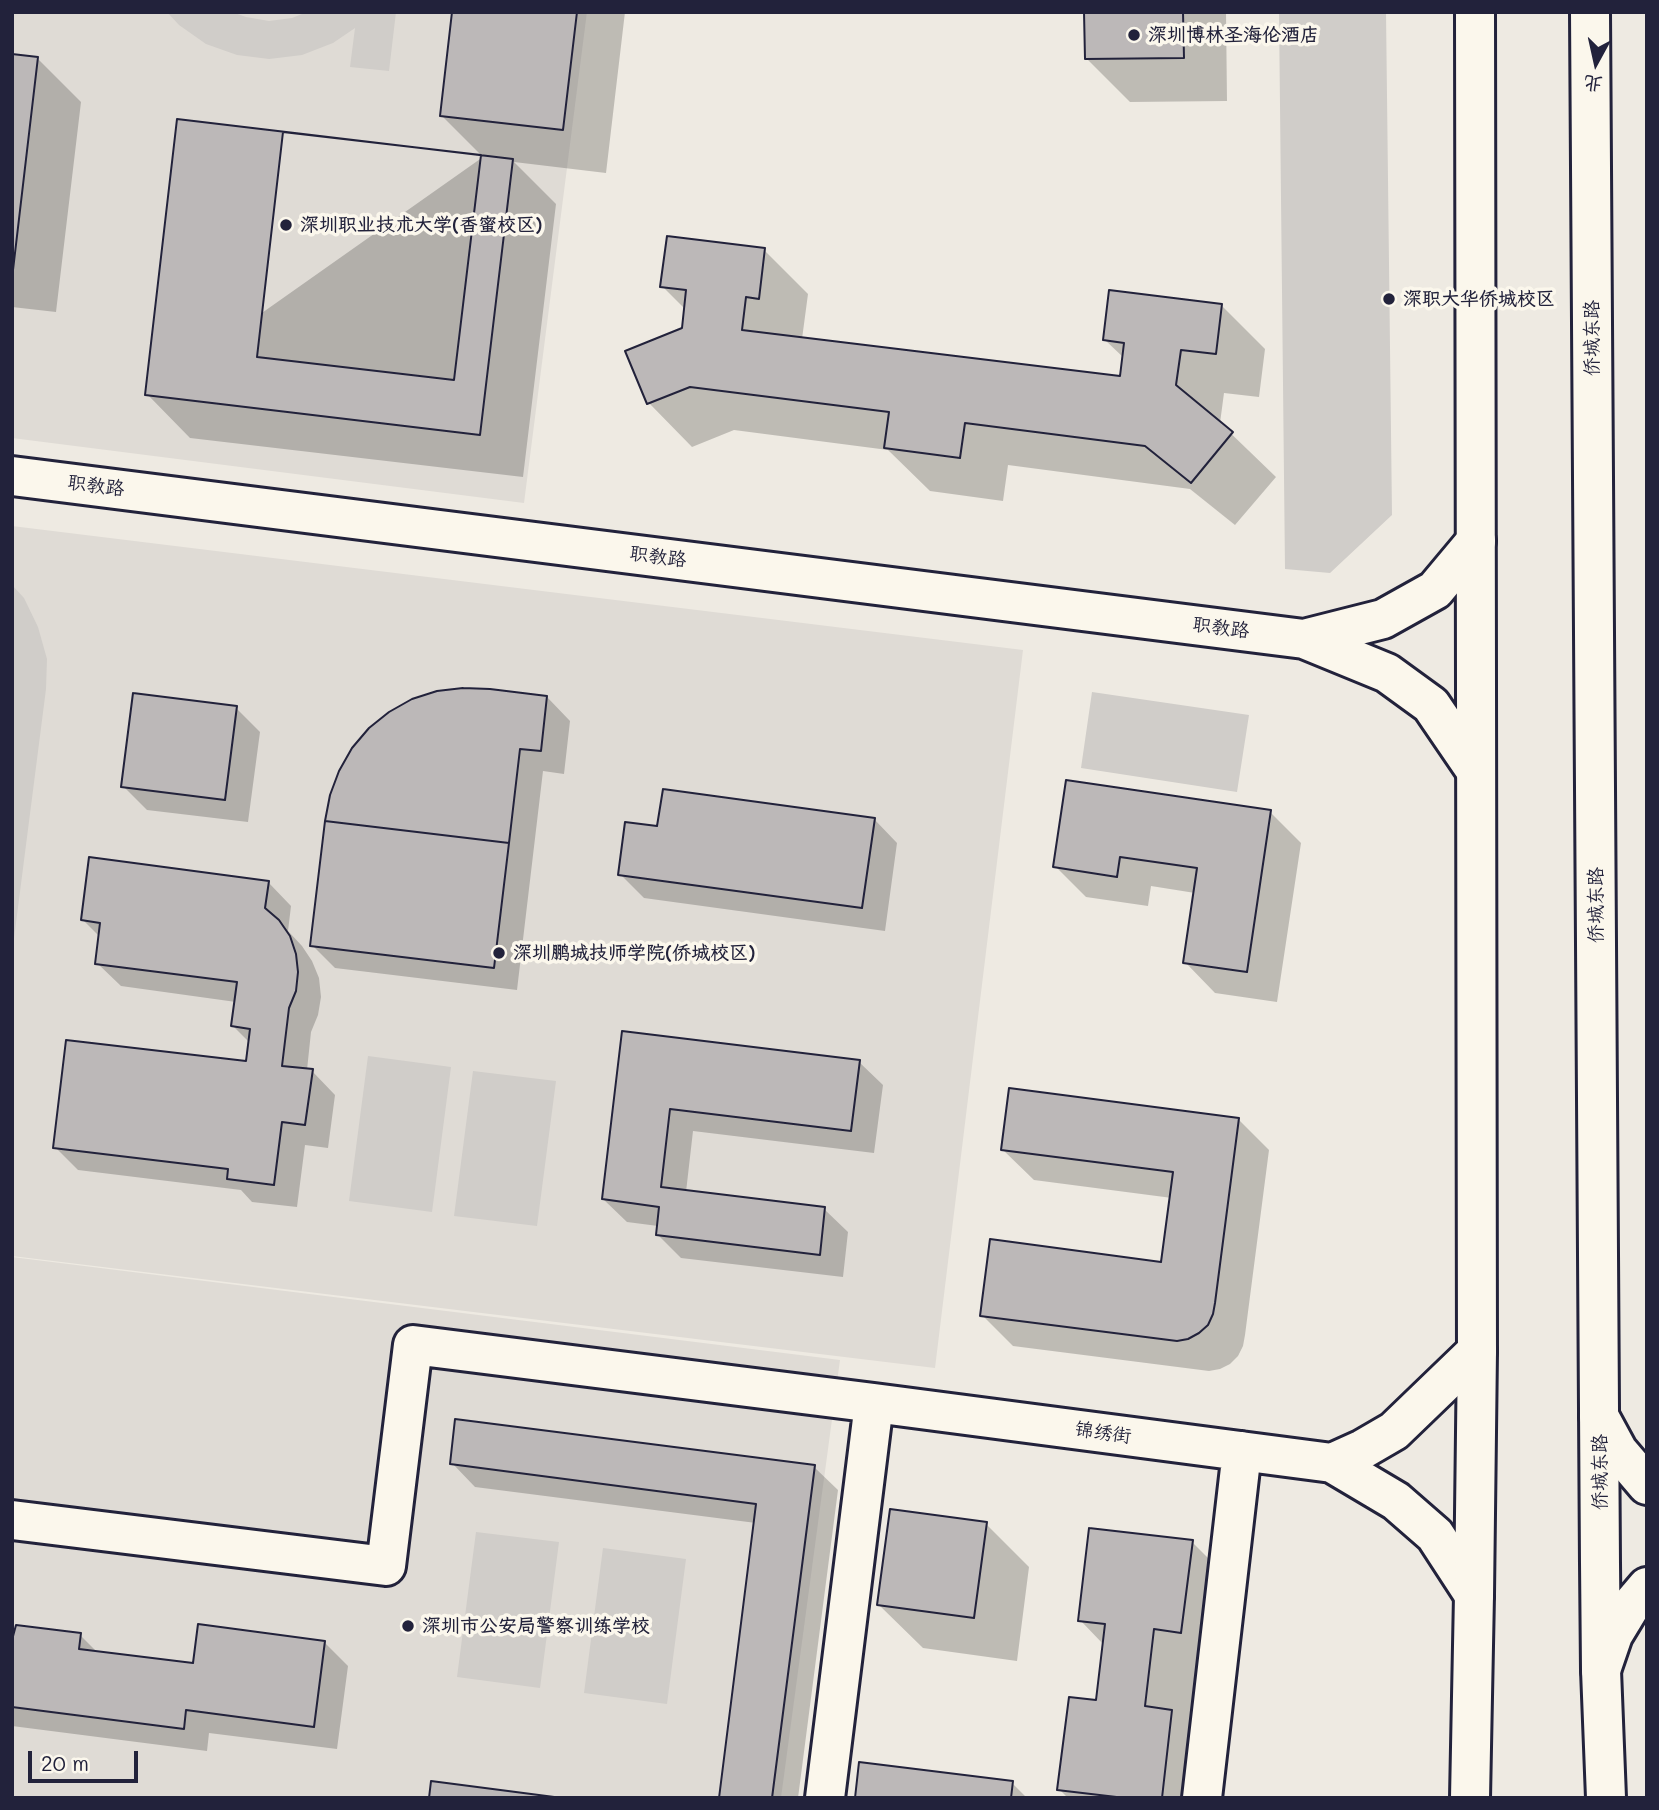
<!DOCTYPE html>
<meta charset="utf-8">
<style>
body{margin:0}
#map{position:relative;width:1659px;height:1810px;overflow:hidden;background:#eeeae2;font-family:Mali,"LXGW WenKai TC",sans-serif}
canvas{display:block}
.frame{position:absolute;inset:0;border:14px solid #22223b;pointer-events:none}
.north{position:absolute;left:1561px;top:28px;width:70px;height:70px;-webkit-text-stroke:5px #fbf7ec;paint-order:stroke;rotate:188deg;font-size:19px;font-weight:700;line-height:28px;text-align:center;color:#22223b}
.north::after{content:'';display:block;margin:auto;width:24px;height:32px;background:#22223b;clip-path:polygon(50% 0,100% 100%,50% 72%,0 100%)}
.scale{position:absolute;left:28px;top:1751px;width:110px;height:32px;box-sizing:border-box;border:4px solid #22223b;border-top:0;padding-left:9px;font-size:21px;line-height:24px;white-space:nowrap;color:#22223b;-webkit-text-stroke:5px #fbf7ec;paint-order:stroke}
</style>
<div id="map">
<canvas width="1659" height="1810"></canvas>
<div class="frame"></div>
<div class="north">北</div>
<div class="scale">20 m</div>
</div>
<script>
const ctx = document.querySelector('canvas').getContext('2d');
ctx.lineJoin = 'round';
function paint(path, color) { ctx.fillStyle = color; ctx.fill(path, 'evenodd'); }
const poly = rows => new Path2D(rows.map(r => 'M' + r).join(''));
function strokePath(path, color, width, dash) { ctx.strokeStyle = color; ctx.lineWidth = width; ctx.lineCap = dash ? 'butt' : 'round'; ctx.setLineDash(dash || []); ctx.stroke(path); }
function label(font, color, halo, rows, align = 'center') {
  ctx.font = font + ' Mali,"LXGW WenKai TC",sans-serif'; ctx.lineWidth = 7; ctx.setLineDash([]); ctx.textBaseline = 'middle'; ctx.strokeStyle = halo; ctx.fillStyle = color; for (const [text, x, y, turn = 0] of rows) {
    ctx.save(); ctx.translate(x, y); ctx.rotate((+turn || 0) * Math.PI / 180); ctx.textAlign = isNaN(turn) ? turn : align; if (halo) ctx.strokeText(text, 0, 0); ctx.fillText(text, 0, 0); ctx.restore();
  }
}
paint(poly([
 [12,12,587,12,524,503,12,438],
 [12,526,1023,650,935,1368,12,1256],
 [12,1257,840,1360,781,1798,12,1798]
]), '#dfdbd5');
paint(poly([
 [167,12,232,12,246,17,269,21,292,18,307,12,396,12,389,71,350,67,355,28,333,43,302,55,269,59,237,55,206,44,179,25],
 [1279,12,1386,12,1392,515,1330,573,1285,569],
 [12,585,24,598,38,627,47,659,46,689,12,954],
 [1092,692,1249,715,1237,792,1081,768],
 [368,1056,451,1067,432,1212,349,1201],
 [473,1071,556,1081,537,1226,454,1216],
 [476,1532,559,1542,540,1688,457,1677],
 [603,1548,686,1559,667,1704,584,1693]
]), '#d0cdc9');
paint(poly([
 [454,12,625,12,606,173,514,162,556,204,523,477,190,438,147,394,483,157,442,116],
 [1086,12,1226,12,1227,101,1130,102,1086,58],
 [12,55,37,58,81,102,56,312,12,307],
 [764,250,808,294,802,339,1122,378,1124,358,1105,340,1221,305,1265,349,1259,397,1224,393,1220,423,1276,477,1235,525,1190,489,1008,465,1003,501,930,491,888,450,734,430,692,447,649,403,627,352,683,329,686,310,662,286],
 [547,697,570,721,564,774,543,771,517,990,335,968,312,945],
 [236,708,260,732,248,822,147,810,123,786],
 [1270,812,1301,843,1277,1002,1215,993,1185,962,1195,893,1151,886,1148,906,1086,897,1055,866],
 [874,819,897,843,885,931,644,898,620,874,659,828],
 [268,882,291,906,288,931,302,946,312,961,319,978,321,997,318,1015,311,1032,307,1070,312,1071,335,1095,328,1148,305,1145,297,1207,252,1202,241,1190,78,1170,55,1147,247,1063,250,1043,233,1026,236,1002,121,986,97,963,100,937,83,920],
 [624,1033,859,1062,883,1085,874,1153,693,1131,686,1192,824,1209,848,1232,843,1277,681,1258,657,1234,658,1226,627,1222,603,1199],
 [1238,1119,1269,1150,1245,1335,1243,1346,1238,1356,1230,1364,1220,1369,1209,1371,1013,1346,982,1315,1163,1263,1172,1198,1034,1180,1003,1150],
 [452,1463,814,1467,838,1490,798,1798,720,1798,756,1523,475,1487],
 [986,1524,1029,1567,1017,1661,923,1648,879,1605],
 [1192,1542,1236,1586,1225,1675,1197,1672,1190,1730,1215,1755,1210,1798,1068,1798,1059,1789,1097,1702,1104,1645,1080,1620],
 [80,1635,98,1653,195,1665,324,1642,348,1666,337,1749,209,1733,207,1751,12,1726,12,1642],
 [1012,1783,1027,1798,857,1798]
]), '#0003');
const building = poly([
 [452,12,577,12,563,130,440,116,452,12],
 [1084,12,1183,12,1184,58,1085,59,1084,12],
 [12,54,38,57,13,270,12,270,12,54],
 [177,119,513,159,480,435,145,395,177,119],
 [283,132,481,155,454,380,257,357,283,132],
 [667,236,765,248,759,299,746,297,742,330,1120,376,1124,343,1103,340,1109,290,1222,304,1216,354,1181,350,1176,385,1233,432,1191,483,1145,446,965,423,960,458,884,448,889,412,690,387,647,404,625,351,682,328,686,290,660,287,667,236],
 [463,688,490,689,547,696,541,751,520,749,509,843,325,821,330,795,339,771,352,748,369,728,389,712,412,699,437,691,463,688],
 [133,693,237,706,225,800,121,787,133,693],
 [1066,780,1271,810,1247,972,1183,963,1197,868,1120,857,1117,877,1053,867,1066,780],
 [663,789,875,818,862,908,618,875,625,822,657,826,663,789],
 [325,821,509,843,494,968,310,946,325,821],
 [89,857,269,881,265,908,279,920,290,936,296,954,298,972,296,991,289,1008,282,1066,313,1069,305,1125,282,1122,274,1185,227,1179,228,1169,53,1148,66,1040,246,1061,250,1029,231,1026,237,982,95,964,100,923,81,920,89,857],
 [622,1031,860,1060,851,1131,670,1109,661,1187,825,1207,820,1255,656,1235,659,1207,602,1199,622,1031],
 [1009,1088,1239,1118,1215,1303,1213,1314,1208,1325,1199,1333,1188,1339,1177,1341,980,1316,990,1239,1161,1262,1173,1172,1001,1150,1009,1088],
 [455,1419,815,1465,772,1798,719,1798,756,1504,450,1464,455,1419],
 [890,1509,987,1522,974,1618,877,1605,890,1509],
 [1089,1528,1193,1540,1181,1633,1154,1629,1145,1706,1172,1710,1162,1798,1125,1798,1057,1790,1069,1697,1096,1700,1105,1624,1078,1621,1089,1528],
 [198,1624,325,1641,314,1727,186,1710,184,1729,12,1707,12,1640,16,1625,81,1633,79,1649,193,1663,198,1624],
 [859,1762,1013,1781,1011,1798,855,1798,859,1762],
 [431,1781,562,1798,429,1798,431,1781]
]);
paint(building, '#bcb8b8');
strokePath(building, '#22223b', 2);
const minor = poly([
 [12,476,1304,639,1387,673,1431,705,1476,771],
 [1304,639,1383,619,1435,590,1476,541],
 [1599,1416,1618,1451,1647,1485],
 [1332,1463,1363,1449,1394,1431,1477,1351],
 [12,1520,386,1566,413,1345,874,1403,1332,1463,1396,1501,1435,1535,1474,1595],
 [1601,1670,1613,1635,1630,1607,1647,1587],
 [825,1798,874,1403],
 [1202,1798,1242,1451]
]);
const major = poly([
 [1590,12,1600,1563,1601,1670,1606,1798],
 [1470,1798,1474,1595,1477,1351,1475,12]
]);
strokePath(minor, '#22223b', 44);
strokePath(major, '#22223b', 44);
strokePath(minor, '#fbf7ec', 38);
strokePath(major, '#fbf7ec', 38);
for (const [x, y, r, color] of [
 [1134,35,7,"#22223b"],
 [286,225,7,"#22223b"],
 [1389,299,7,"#22223b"],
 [499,953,7,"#22223b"],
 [408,1626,7,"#22223b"]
]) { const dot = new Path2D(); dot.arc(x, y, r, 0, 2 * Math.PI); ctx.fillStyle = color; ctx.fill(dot); strokePath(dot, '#fbf7ec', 2.5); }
label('bold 19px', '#22223b', '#fbf7ec', [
 ["深圳博林圣海伦酒店",1148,35],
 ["深圳职业技术大学(香蜜校区)",300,225],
 ["深职大华侨城校区",1403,299],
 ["深圳鹏城技师学院(侨城校区)",513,953],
 ["深圳市公安局警察训练学校",422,1626]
], 'left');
label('19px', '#22223b', '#fbf7ec', [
 ["侨城东路",1592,338,-90],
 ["职教路",96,486,7],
 ["职教路",658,557,7],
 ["职教路",1221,628,7],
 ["侨城东路",1596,905,-90],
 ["锦绣街",1103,1433,8],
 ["侨城东路",1600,1472,-90]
]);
</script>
